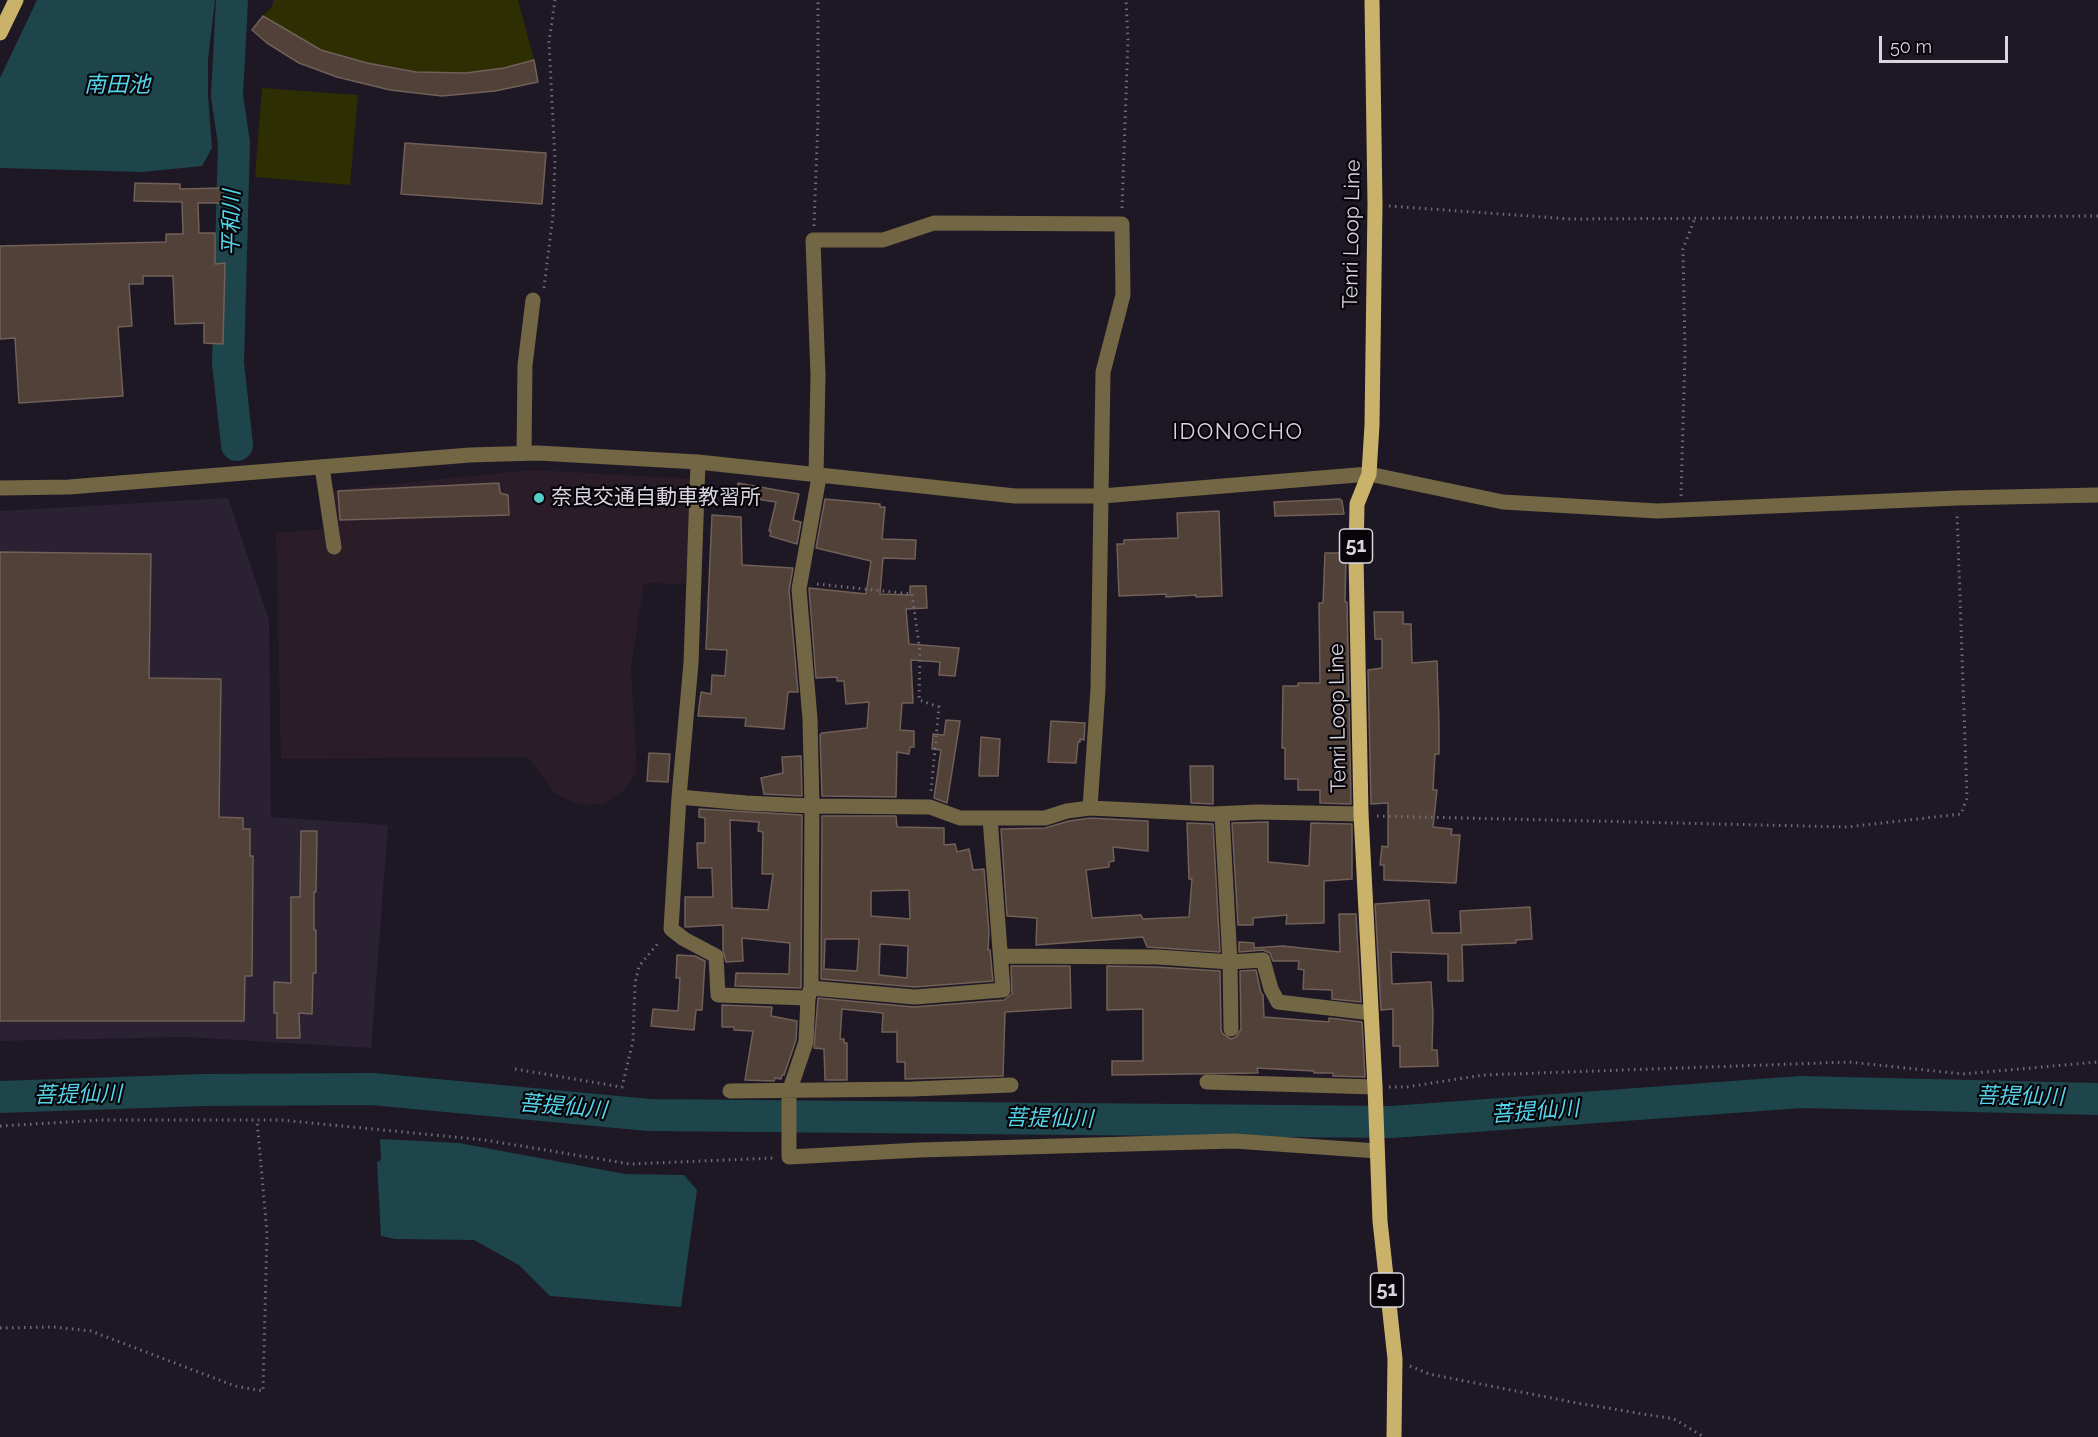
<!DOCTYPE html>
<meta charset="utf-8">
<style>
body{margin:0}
#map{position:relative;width:2098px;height:1437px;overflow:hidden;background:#1e1825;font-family:Raleway,sans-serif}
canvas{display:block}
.scale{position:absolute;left:1879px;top:36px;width:129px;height:27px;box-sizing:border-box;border:3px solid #d8d5de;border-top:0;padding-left:8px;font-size:18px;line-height:21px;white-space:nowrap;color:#d8d5de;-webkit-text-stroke:4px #07050a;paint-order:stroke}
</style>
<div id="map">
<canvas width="2098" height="1437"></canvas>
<div class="scale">50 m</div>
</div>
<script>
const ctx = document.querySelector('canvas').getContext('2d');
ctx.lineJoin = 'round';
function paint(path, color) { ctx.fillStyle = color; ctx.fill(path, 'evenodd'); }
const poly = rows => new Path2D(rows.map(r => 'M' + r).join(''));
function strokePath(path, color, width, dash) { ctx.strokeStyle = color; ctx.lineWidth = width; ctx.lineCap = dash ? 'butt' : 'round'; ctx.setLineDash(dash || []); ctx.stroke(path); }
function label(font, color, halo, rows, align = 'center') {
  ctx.font = font + ' Raleway,"Noto Sans JP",sans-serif'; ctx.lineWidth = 4.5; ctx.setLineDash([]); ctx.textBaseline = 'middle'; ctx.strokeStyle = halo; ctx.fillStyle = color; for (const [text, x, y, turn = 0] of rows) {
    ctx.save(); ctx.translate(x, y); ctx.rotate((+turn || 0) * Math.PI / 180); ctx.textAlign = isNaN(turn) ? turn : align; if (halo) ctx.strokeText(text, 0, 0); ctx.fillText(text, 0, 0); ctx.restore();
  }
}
paint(poly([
 [228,498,269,620,271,817,388,825,371,1048,186,1037,0,1041,0,511]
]), '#2a2132');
paint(poly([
 [533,470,694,479,685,584,644,583,631,667,637,772,624,791,604,804,579,805,555,793,528,757,281,759,276,533,325,529,322,491]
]), '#2b1d28');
paint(poly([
 [273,0,518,0,534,60,504,68,466,73,416,72,367,63,321,50,263,16,273,5],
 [262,88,358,95,350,185,255,177]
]), '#2d2e01');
paint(poly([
 [37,0,215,0,208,59,208,95,212,148,202,166,142,172,0,168,0,78],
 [380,1139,459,1143,625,1174,684,1175,697,1190,681,1307,550,1296,519,1265,474,1240,395,1239,381,1236,377,1162,381,1160]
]), '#1d454b');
strokePath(poly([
 [232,0,227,96,234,143,228,363,237,445],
 [0,1097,203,1090,372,1089,649,1115,1392,1122,1801,1092,2098,1099]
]), '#1d454b', 32);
const building = poly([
 [263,16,321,50,367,63,416,72,466,73,504,68,534,60,538,82,495,91,442,96,390,90,337,77,299,63,267,43,252,30,263,16],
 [405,143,546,153,542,204,401,194,405,143],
 [135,183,180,184,180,189,223,188,224,203,198,203,199,233,215,233,215,264,225,263,223,344,204,343,204,323,175,324,173,276,143,276,143,284,129,284,132,326,118,327,123,396,19,403,15,338,0,339,0,246,166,242,166,234,183,234,182,202,134,201,135,183],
 [499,483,500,493,508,495,509,515,340,520,338,491,499,483],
 [738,483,799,494,793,520,801,522,797,544,770,536,771,531,769,531,776,502,736,496,738,483],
 [825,499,880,504,880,507,885,507,882,539,916,540,915,559,883,558,880,594,910,595,910,586,926,586,927,608,906,609,909,644,959,648,955,676,939,675,940,662,911,660,913,703,902,703,900,730,914,731,914,747,910,747,909,754,897,752,896,797,822,796,820,735,822,733,867,728,869,702,846,704,844,681,837,681,837,677,816,678,809,588,866,594,871,561,816,548,825,499],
 [1340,499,1342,501,1344,514,1275,516,1274,502,1340,499],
 [1219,511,1222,596,1196,597,1196,595,1166,597,1166,594,1119,596,1117,544,1124,544,1124,540,1178,538,1177,513,1219,511],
 [712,515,741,517,742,565,793,568,789,590,798,692,788,692,784,729,745,726,746,718,698,716,701,692,711,694,712,675,725,676,727,650,706,649,712,515],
 [0,552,151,554,149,678,221,679,219,817,243,818,243,829,250,829,250,856,253,856,252,976,245,976,244,1021,0,1021,0,552],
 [1325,553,1346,553,1345,602,1347,602,1351,804,1320,803,1320,790,1298,790,1298,779,1285,779,1285,748,1282,748,1283,686,1298,686,1298,683,1320,683,1319,603,1323,603,1325,553],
 [1374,612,1403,612,1403,624,1411,624,1412,663,1437,661,1439,723,1439,754,1435,754,1433,790,1437,790,1433,827,1452,829,1451,835,1460,835,1456,883,1384,880,1384,865,1380,865,1382,846,1388,847,1388,803,1371,804,1368,670,1382,668,1382,639,1375,639,1374,612],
 [946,720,960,721,947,803,934,798,941,750,932,749,933,734,944,735,946,720],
 [1051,721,1085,723,1084,740,1080,739,1080,742,1078,742,1076,763,1048,762,1051,721],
 [981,737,1000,739,998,776,979,776,981,737],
 [649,753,670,754,668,782,647,781,649,753],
 [801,756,802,796,764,794,761,778,783,773,782,757,801,756],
 [1190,766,1213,766,1213,804,1191,803,1190,766],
 [699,809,802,815,801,988,735,986,736,973,789,974,790,943,742,938,743,961,726,962,723,950,723,925,685,927,685,897,713,897,712,868,698,868,697,843,705,843,705,818,699,817,699,809],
 [730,820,759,822,758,831,763,832,762,874,773,874,768,910,732,908,730,820],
 [822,816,896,816,897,827,944,828,944,845,955,844,957,852,969,849,973,870,984,869,989,932,988,950,990,950,993,981,915,987,821,979,822,816],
 [909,890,910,919,871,916,871,891,909,890],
 [825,939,859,939,857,971,824,969,825,939],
 [880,944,908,946,907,978,879,975,880,944],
 [1090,818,1148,821,1148,851,1113,847,1114,861,1109,862,1109,867,1086,870,1092,918,1141,915,1143,919,1189,917,1192,879,1189,879,1187,823,1213,824,1220,952,1147,947,1143,937,1036,945,1037,918,1007,916,1001,829,1045,828,1069,821,1090,818],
 [1268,822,1268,862,1309,866,1311,823,1352,824,1352,879,1324,881,1324,923,1286,924,1287,915,1253,918,1253,925,1238,925,1232,823,1268,822],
 [301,831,317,831,316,892,314,892,314,930,316,930,316,973,313,973,312,1014,299,1013,300,1038,277,1038,277,1013,274,1013,274,982,291,983,291,897,300,897,301,831],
 [1429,900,1432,933,1461,933,1460,911,1530,907,1532,939,1516,940,1516,943,1462,945,1463,981,1448,981,1448,954,1391,952,1392,984,1431,982,1433,1014,1432,1050,1437,1050,1438,1066,1400,1067,1400,1046,1393,1046,1393,1009,1381,1010,1375,904,1429,900],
 [1339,914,1356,914,1361,1002,1332,999,1332,990,1303,989,1304,970,1298,969,1299,961,1273,961,1270,953,1263,950,1239,952,1239,942,1254,943,1254,948,1283,946,1340,952,1339,914],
 [677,955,695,956,705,961,702,1010,696,1010,694,1030,651,1026,653,1009,678,1011,680,978,676,978,677,955],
 [1011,966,1070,966,1071,1008,1005,1012,1003,1076,905,1079,905,1062,897,1062,897,1032,882,1032,883,1013,842,1009,840,1039,844,1039,844,1043,847,1043,847,1080,825,1080,824,1049,814,1048,818,998,914,1007,1004,1000,1012,994,1011,966],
 [1107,966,1157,967,1220,971,1221,1030,1223,1034,1231,1039,1236,1037,1241,1029,1240,971,1256,970,1261,993,1263,995,1264,1017,1329,1022,1329,1018,1362,1022,1365,1077,1333,1076,1333,1073,1314,1073,1314,1071,1257,1068,1258,1073,1112,1075,1112,1061,1143,1061,1143,1009,1107,1010,1107,966],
 [722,1005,772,1007,771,1016,797,1021,796,1040,784,1075,782,1075,781,1079,775,1078,774,1081,745,1080,753,1031,734,1030,734,1027,722,1027,722,1005]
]);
paint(building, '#514139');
strokePath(building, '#716057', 1.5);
strokePath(poly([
 [1389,206,1571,219,2098,216],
 [1122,208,1128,40,1126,0],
 [814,226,818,120,818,0],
 [544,288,553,215,555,160,549,42,555,0],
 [1681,496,1685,353,1683,249,1695,218],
 [817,584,912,594,920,652,919,700,939,707,931,791],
 [1377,816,1847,827,1961,814,1967,798,1957,512],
 [515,1069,622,1087,633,1041,635,983,639,966,660,941],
 [1389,1087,1407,1087,1483,1075,1849,1062,1963,1074,2098,1062],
 [0,1126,101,1120,281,1120,485,1140,630,1164,775,1158],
 [0,1328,54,1327,91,1331,235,1386,263,1391,267,1233,257,1120],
 [1410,1366,1429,1374,1577,1403,1674,1419,1704,1437]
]), '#706c77', 3, [1.5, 4.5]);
strokePath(poly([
 [524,453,525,365,533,300],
 [698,462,691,663,679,797,671,929,684,939,716,956,718,995,808,998,811,988,812,806,810,719,799,589,819,477],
 [322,467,334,547],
 [816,476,818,375,813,240,883,240,934,223,1122,224,1123,295,1103,372,1098,689,1090,808],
 [0,488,69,487,470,455,538,453,698,462,1015,496,1102,496,1369,474,1503,502,1657,511,1957,498,2098,495],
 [679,797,746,803,812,806,930,807,960,818,1045,818,1067,811,1090,808,1213,814,1257,812,1361,814],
 [1222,814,1230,962,1231,1029],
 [1001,956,1157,957,1230,962,1263,960,1271,989,1278,1002,1371,1013],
 [811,988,915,997,1003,990,990,818],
 [808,998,806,1042,789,1092,789,1157,919,1150,1234,1141,1377,1151],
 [1207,1082,1375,1087],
 [730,1091,912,1089,1011,1085]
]), '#726644', 15);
strokePath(poly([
 [1372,0,1375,204,1372,425,1369,474,1357,504,1356,556,1361,814,1375,1087,1380,1221,1395,1359,1394,1437],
 [0,33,16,0]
]), '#cbb26a', 15);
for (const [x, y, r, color] of [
 [539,498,6,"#54cdc8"]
]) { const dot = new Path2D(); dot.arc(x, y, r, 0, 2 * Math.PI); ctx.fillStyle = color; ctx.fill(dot); strokePath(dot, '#07050a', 2); }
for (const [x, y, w] of [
 [1356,546,33],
 [1387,1290,33]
]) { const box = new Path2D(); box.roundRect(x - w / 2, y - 17, w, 34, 4.5); ctx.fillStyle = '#07050a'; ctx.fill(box); strokePath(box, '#d8d5de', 1.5); }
label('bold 20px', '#d8d5de', null, [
 ["51",1356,546],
 ["51",1387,1290]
]);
label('21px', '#d8d5de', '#07050a', [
 ["Tenri Loop Line",1352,234,-89],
 ["Tenri Loop Line",1338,718,-91]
]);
label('21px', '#d8d5de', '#07050a', [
 ["奈良交通自動車教習所",551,498]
], 'left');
label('italic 22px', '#54d5ea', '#07050a', [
 ["南田池",117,85],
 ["平和川",232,223,-89],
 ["菩提仙川",78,1095,-1],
 ["菩提仙川",2020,1097,1],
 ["菩提仙川",563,1107,5],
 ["菩提仙川",1535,1112,-4],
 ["菩提仙川",1049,1119,1]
]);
ctx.letterSpacing = '1.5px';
label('22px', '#d8d5de', '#07050a', [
 ["IDONOCHO",1238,432]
]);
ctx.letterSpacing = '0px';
</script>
